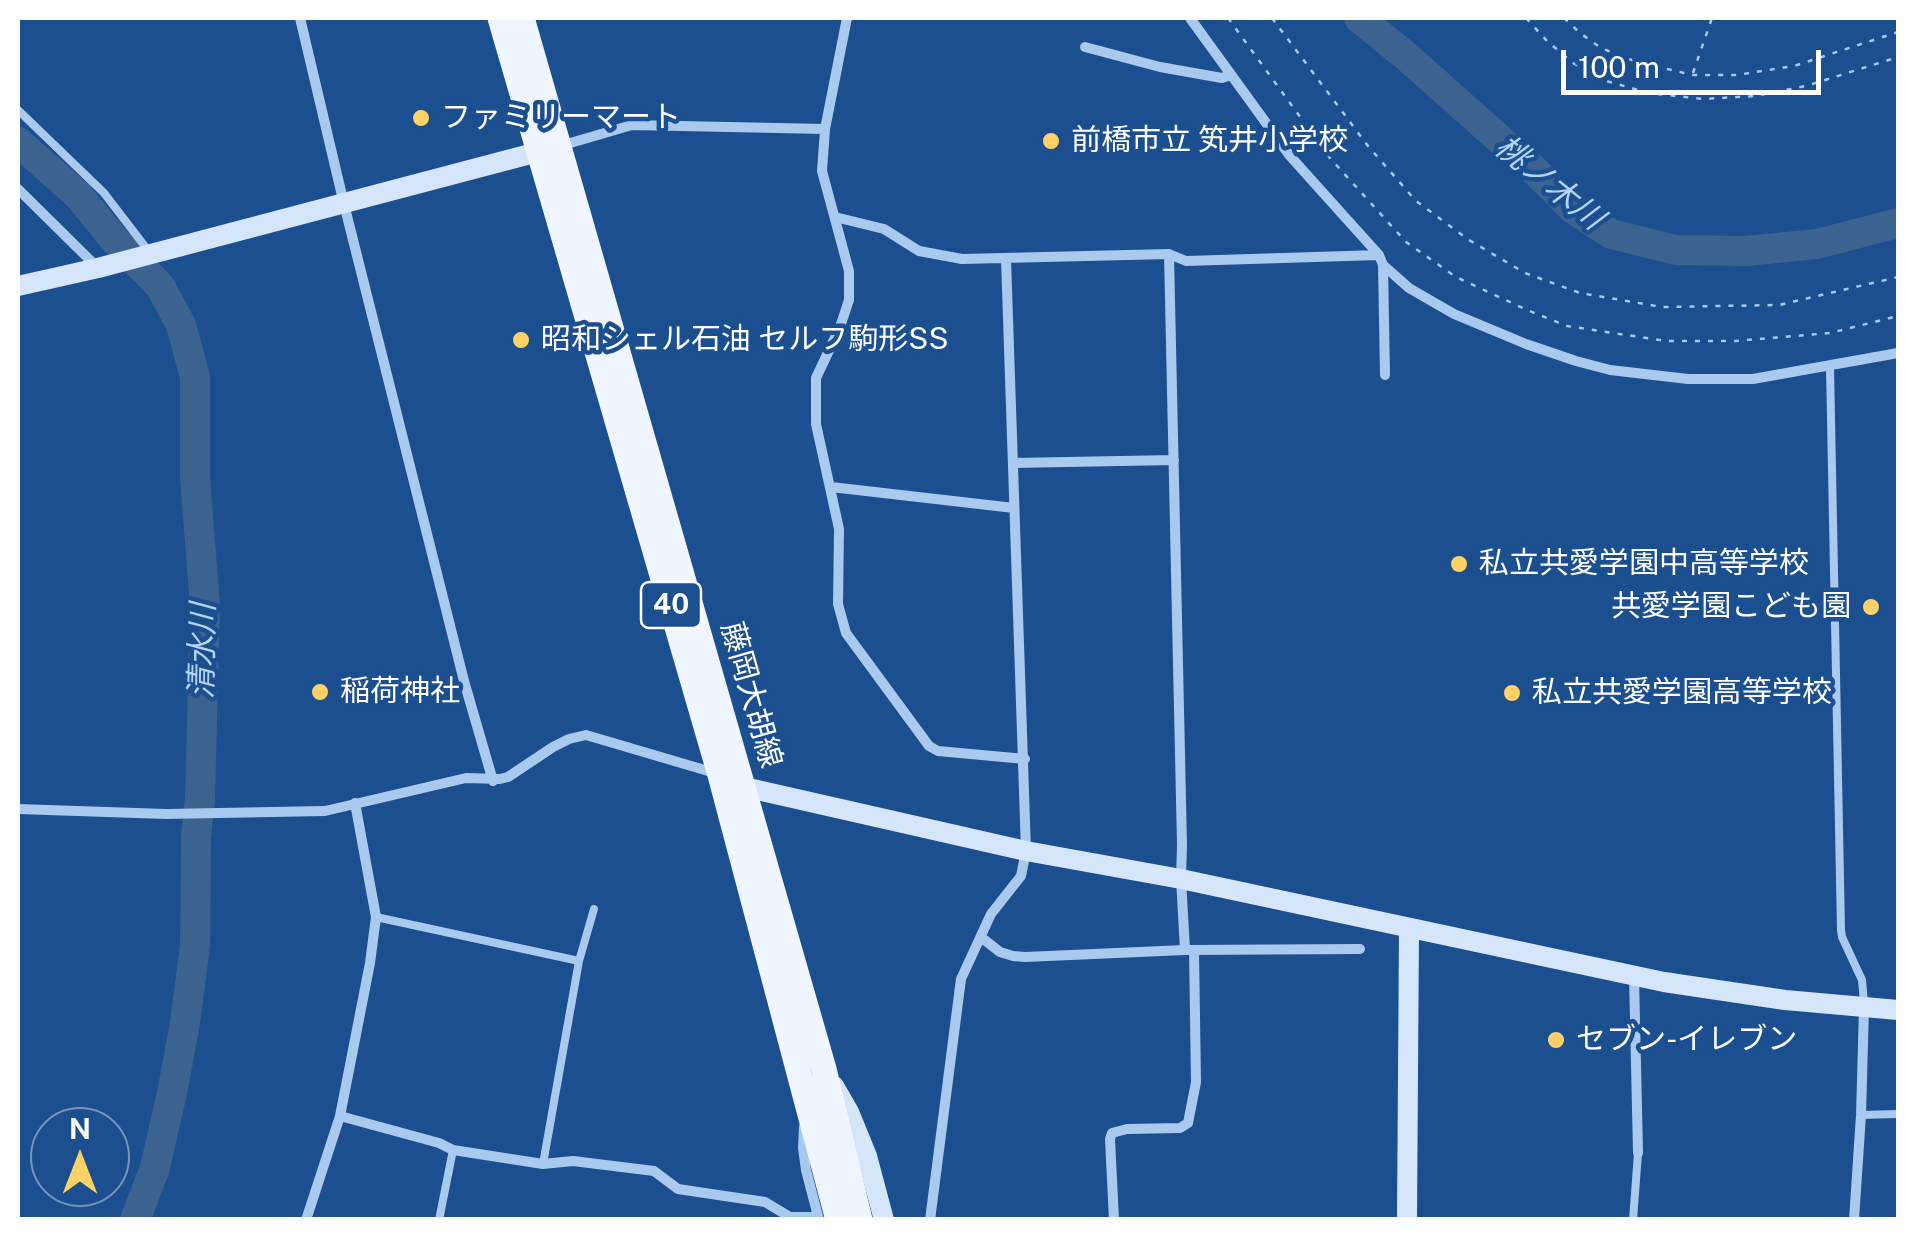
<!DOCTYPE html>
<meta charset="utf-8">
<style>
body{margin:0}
#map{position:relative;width:1916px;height:1237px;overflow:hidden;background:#1b4f8f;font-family:"Public Sans",sans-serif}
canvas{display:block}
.frame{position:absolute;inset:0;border:20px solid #fff;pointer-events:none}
.north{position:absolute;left:30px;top:1107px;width:100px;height:100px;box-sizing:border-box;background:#1b4f8f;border:2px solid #7695bc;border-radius:50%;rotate:0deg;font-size:28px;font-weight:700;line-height:40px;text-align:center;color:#fff}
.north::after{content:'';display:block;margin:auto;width:35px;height:45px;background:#ffd166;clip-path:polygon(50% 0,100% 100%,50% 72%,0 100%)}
.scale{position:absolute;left:1561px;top:50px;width:260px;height:45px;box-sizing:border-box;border:5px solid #fff;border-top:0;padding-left:12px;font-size:30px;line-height:35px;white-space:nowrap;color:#fff;-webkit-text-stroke:8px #1b4f8f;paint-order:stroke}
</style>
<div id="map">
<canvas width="1916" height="1237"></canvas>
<div class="frame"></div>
<div class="north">N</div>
<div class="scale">100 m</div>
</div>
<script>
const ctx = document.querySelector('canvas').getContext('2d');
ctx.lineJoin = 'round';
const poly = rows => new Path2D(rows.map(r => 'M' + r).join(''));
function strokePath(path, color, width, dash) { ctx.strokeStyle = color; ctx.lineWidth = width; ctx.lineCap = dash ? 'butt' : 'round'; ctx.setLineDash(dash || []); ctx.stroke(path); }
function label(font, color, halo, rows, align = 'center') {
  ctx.font = font + ' "Public Sans","Noto Sans JP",sans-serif'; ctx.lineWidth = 9; ctx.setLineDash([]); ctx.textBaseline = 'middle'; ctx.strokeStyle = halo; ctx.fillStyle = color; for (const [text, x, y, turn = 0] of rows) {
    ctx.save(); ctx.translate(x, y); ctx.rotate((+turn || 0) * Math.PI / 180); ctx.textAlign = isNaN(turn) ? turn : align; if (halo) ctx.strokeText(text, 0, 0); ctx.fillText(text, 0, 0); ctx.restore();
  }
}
strokePath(poly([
 [1359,18,1406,56,1532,168,1573,209,1611,234,1676,250,1746,251,1817,244,1898,223],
 [18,142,78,195,114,239,160,286,181,325,195,377,195,478,205,606,200,798,196,837,195,946,185,1023,173,1088,155,1168,135,1220]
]), '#3c6290', 30);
strokePath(poly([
 [1228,18,1330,158,1406,242,1456,277,1527,310,1567,326,1666,341,1735,341,1830,333,1898,316],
 [1272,18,1368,146,1416,201,1469,240,1525,273,1580,293,1662,307,1779,305,1898,277],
 [1526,18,1547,41,1573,63,1606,81,1649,93,1703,99,1755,96,1806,86,1898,57],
 [1564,18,1580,33,1601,48,1637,62,1693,75,1737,75,1794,66,1898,32],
 [1693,73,1712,18]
]), '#a9c9ee', 2.5, [5, 8]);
strokePath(poly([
 [18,110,104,193,150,253],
 [1830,367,1841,930,1842,937,1862,980,1864,1003],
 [376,917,579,961],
 [1861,1115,1898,1114],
 [543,1164,579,961,594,909],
 [439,1220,453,1150],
 [1633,1220,1638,1153]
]), '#a9c9ee', 8);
strokePath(poly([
 [300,18,344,204,464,681,493,781],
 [847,18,825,129,822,171,849,271,849,300,840,327,816,378,816,424,839,529,838,604,846,633,929,746,938,751,1025,759],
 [1190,18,1290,156,1379,255,1383,265,1409,288,1454,314,1526,344,1576,361,1610,370,1688,379,1753,379,1898,353],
 [1085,47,1160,67,1222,78,1231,75],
 [560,146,632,125,825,129],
 [18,189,97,267],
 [835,217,884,229,919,251,962,259,1169,254,1186,261,1379,255],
 [1169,254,1182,845,1181,879,1185,950],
 [1383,265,1385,375],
 [1013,463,1174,460],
 [831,487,1014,508],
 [18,809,166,814,325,811,466,778,500,779,508,777,553,747,569,739,586,735,715,773],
 [982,938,1000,952,1013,956,1025,957,1185,950,1360,949],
 [1634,976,1638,1153],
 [340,1116,439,1143,453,1150,543,1164,573,1161,654,1171,678,1189,765,1202,790,1217,818,1217],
 [804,1127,803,1148,806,1170,819,1220],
 [306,1220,340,1116,370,963,376,917,355,803],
 [930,1220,961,979,991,914,1021,876,1026,851,1006,259],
 [1114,1220,1110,1139,1112,1133,1127,1129,1180,1128,1188,1123,1196,1082,1194,950],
 [1854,1220,1861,1115,1864,1008]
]), '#a9c9ee', 10);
strokePath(poly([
 [18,286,98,268,553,148],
 [735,783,744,787,1026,851,1181,879,1664,982,1785,1000,1898,1010],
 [834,1086,849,1112,867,1156,884,1220],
 [1407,1220,1409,928]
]), '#d6e6fa', 20);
strokePath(poly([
 [500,18,720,775,838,1220],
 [522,18,824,1069,860,1220]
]), '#f0f6ff', 25);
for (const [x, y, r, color] of [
 [421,118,10,"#ffd166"],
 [1051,141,10,"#ffd166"],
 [521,340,10,"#ffd166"],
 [1459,564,10,"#ffd166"],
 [1871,607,10,"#ffd166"],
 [320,692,10,"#ffd166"],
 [1512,693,10,"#ffd166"],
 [1556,1040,10,"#ffd166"]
]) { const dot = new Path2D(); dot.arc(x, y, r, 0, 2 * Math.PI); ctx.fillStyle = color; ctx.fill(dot); strokePath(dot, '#1b4f8f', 4); }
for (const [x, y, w] of [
 [671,605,60]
]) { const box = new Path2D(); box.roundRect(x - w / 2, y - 23, w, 46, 8); ctx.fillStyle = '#1b4f8f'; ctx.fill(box); strokePath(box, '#fff', 2.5); }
label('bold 28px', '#fff', null, [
 ["40",671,605]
]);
label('30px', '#fff', '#1b4f8f', [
 ["ファミリーマート",441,118],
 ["前橋市立 笂井小学校",1071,141],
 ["昭和シェル石油 セルフ駒形SS",541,340],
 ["私立共愛学園中高等学校",1479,564],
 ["共愛学園こども園",1851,607,"right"],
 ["稲荷神社",340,692],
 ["私立共愛学園高等学校",1532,693],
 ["セブン-イレブン",1576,1040]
], 'left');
label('30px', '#fff', '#1b4f8f', [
 ["藤岡大胡線",751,695,74]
]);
label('italic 32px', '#b5d3f5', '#1b4f8f', [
 ["桃ノ木川",1549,183,39],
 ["清水川",203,651,-89]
]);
</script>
